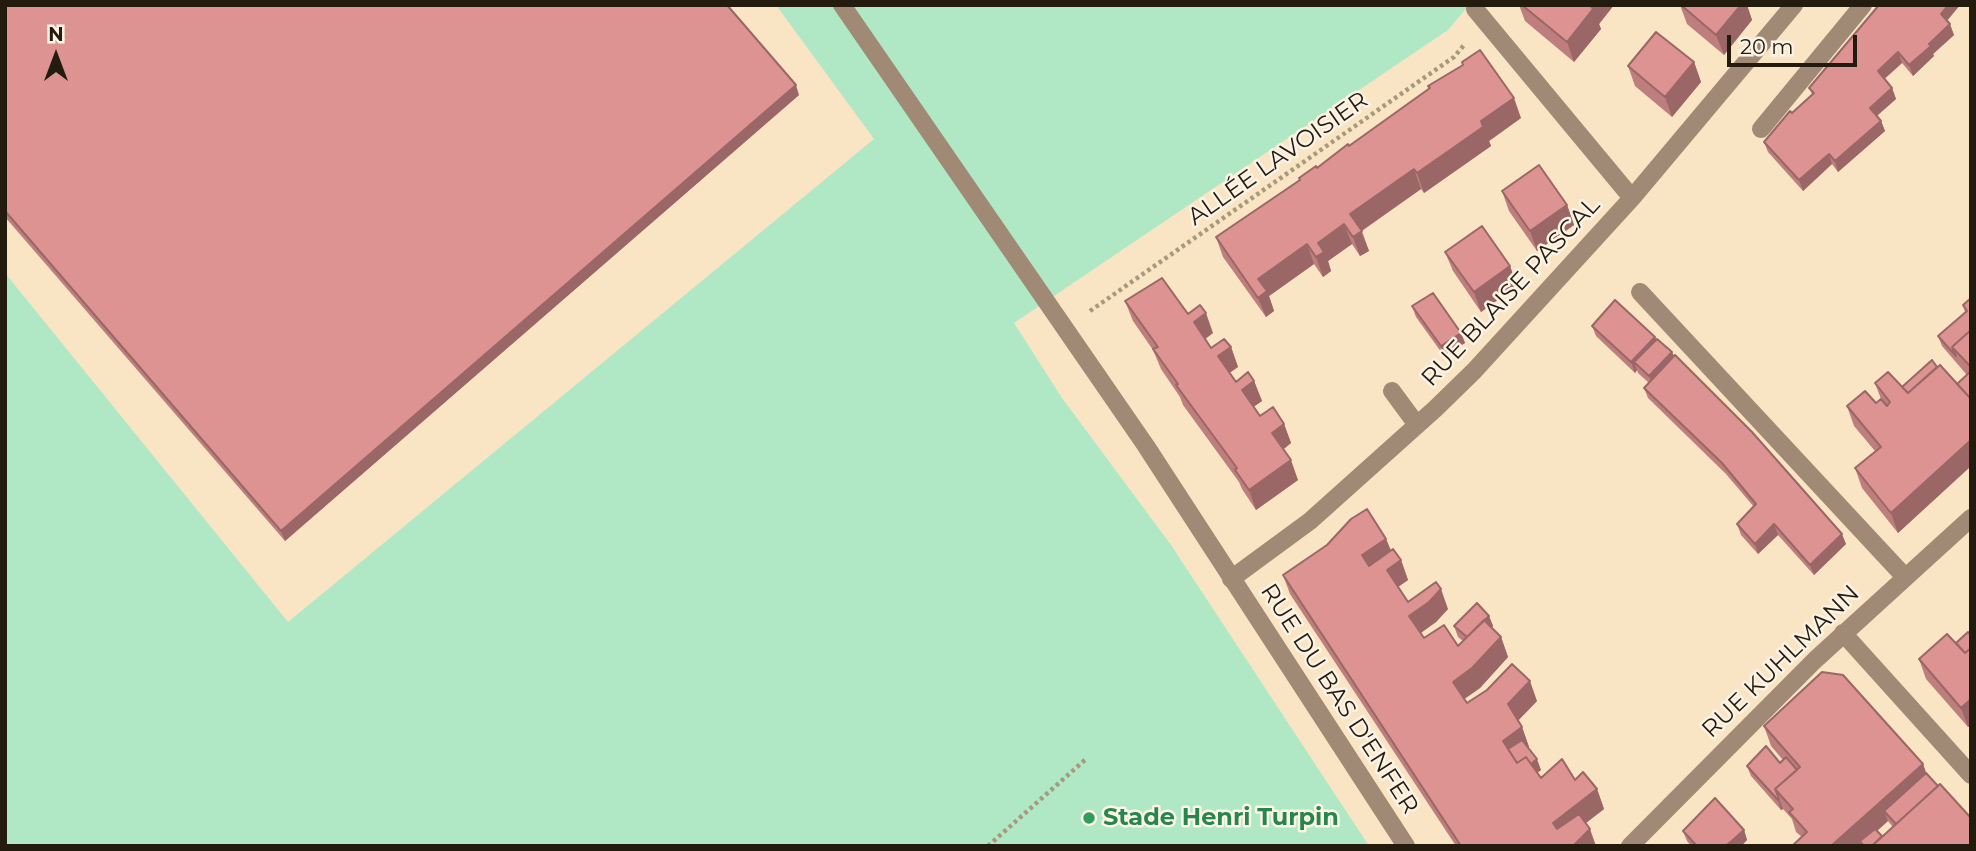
<!DOCTYPE html>
<meta charset="utf-8">
<style>
body{margin:0}
#map{position:relative;width:1976px;height:851px;overflow:hidden;background:#f9e4c3;font-family:Montserrat,sans-serif}
canvas{display:block}
.frame{position:absolute;inset:0;border:7px solid #221b0e;pointer-events:none}
.north{position:absolute;left:21px;top:21px;width:70px;height:70px;-webkit-text-stroke:5px #fcf3e6;paint-order:stroke;rotate:0deg;font-size:19px;font-weight:700;line-height:28px;text-align:center;color:#221b0e}
.north::after{content:'';display:block;margin:auto;width:24px;height:32px;background:#221b0e;clip-path:polygon(50% 0,100% 100%,50% 72%,0 100%)}
.scale{position:absolute;left:1727px;top:35px;width:130px;height:32px;box-sizing:border-box;border:4px solid #221b0e;border-top:0;padding-left:9px;font-size:21px;line-height:24px;white-space:nowrap;color:#221b0e;-webkit-text-stroke:5px #fcf3e6;paint-order:stroke}
</style>
<div id="map">
<canvas width="1976" height="851"></canvas>
<div class="frame"></div>
<div class="north">N</div>
<div class="scale">20 m</div>
</div>
<script>
const ctx = document.querySelector('canvas').getContext('2d');
ctx.lineJoin = 'round';
function paint(path, color) { ctx.fillStyle = color; ctx.fill(path, 'evenodd'); }
const poly = rows => new Path2D(rows.map(r => 'M' + r).join(''));
function strokePath(path, color, width, dash) { ctx.strokeStyle = color; ctx.lineWidth = width; ctx.lineCap = dash ? 'butt' : 'round'; ctx.setLineDash(dash || []); ctx.stroke(path); }
function label(font, color, halo, rows, align = 'center') {
  ctx.font = font + ' Montserrat,sans-serif'; ctx.lineWidth = 5; ctx.setLineDash([]); ctx.textBaseline = 'middle'; ctx.strokeStyle = halo; ctx.fillStyle = color; for (const [text, x, y, turn = 0] of rows) {
    ctx.save(); ctx.translate(x, y); ctx.rotate((+turn || 0) * Math.PI / 180); ctx.textAlign = isNaN(turn) ? turn : align; if (halo) ctx.strokeText(text, 0, 0); ctx.fillText(text, 0, 0); ctx.restore();
  }
}
paint(poly([
 [776,5,1469,5,1448,30,1014,323,1062,398,1171,545,1369,846,5,846,5,273,288,622,874,139]
]), '#b0e8c5');
strokePath(poly([
 [1090,311,1454,57,1464,45],
 [988,846,1086,759]
]), '#a7987e', 4.5, [3.5, 3.5]);
strokePath(poly([
 [842,5,1146,446,1406,846],
 [1475,9,1632,198],
 [1761,129,1863,5],
 [1640,292,1905,577],
 [1392,391,1417,425],
 [1231,579,1310,521,1435,409,1474,371,1632,198,1794,5],
 [1843,633,1971,775],
 [1630,846,1815,660,1971,518]
]), '#a08975', 18);
paint(poly([
 [5,5,799,95,285,541,5,217],
 [1519,5,1614,5,1599,24,1601,29,1574,62,1525,21],
 [1680,5,1747,5,1752,20,1724,55,1687,24],
 [1879,5,1960,5,1947,21,1954,35,1933,54,1934,56,1913,76,1902,63,1884,79,1892,88,1896,99,1877,116,1881,121,1885,131,1838,172,1832,164,1803,191,1768,152,1764,142,1792,113,1812,94,1809,88],
 [1694,62,1701,82,1672,117,1635,86,1628,66],
 [1521,118,1489,141,1491,146,1424,193,1421,189,1362,231,1369,251,1360,256,1352,244,1328,261,1331,271,1323,277,1314,264,1269,296,1274,311,1266,317,1223,257,1216,237,1349,146],
 [1502,191,1567,205,1574,225,1537,251,1509,211],
 [1445,252,1510,266,1517,286,1481,312,1453,271],
 [1971,298,1971,466,1898,533,1862,488,1855,468,1875,451,1854,426,1847,406,1876,403,1881,399,1875,383,1902,387,1937,367,1957,384,1967,375,1942,346,1938,336,1965,312,1963,305],
 [1125,301,1188,314,1213,333,1205,339,1211,348,1231,347,1238,367,1229,373,1236,382,1254,381,1262,401,1253,407,1260,416,1284,424,1291,443,1283,449,1298,480,1256,510,1242,489,1239,482,1183,405,1180,397,1161,369,1153,350,1133,321],
 [1412,306,1461,333,1465,343,1444,356,1416,317],
 [1592,326,1655,337,1656,339,1672,352,1674,356,1846,544,1814,575,1778,535,1758,554,1741,535,1737,524,1754,507,1726,474,1648,398,1644,388,1649,383,1638,373,1637,370,1635,373,1596,336],
 [1386,539,1391,551,1401,560,1408,580,1398,587,1408,602,1448,609,1436,622,1421,633,1424,638,1458,646,1463,641,1458,637,1454,626,1489,616,1493,626,1492,628,1501,637,1508,657,1480,688,1464,699,1467,703,1537,701,1518,720,1522,727,1529,747,1528,748,1541,770,1537,773,1541,778,1575,780,1597,789,1604,809,1586,823,1596,846,1456,846,1290,594,1283,575],
 [1971,636,1971,725,1968,727,1926,679,1919,659],
 [1764,726,1923,764,1926,773,1971,846,1792,846,1802,837,1796,832,1792,819,1783,809,1781,810,1751,776,1747,766,1780,763,1783,760,1771,746],
 [1888,821,1893,827,1882,836,1877,831],
 [1744,830,1747,840,1741,846,1691,846,1687,841,1683,831]
]), '#bd7e7d');
paint(poly([
 [1590,5,1614,5,1599,24,1601,29,1574,62,1567,42],
 [1741,5,1747,5,1752,20,1724,55,1716,35],
 [1948,5,1960,5,1944,24,1941,14],
 [1950,24,1954,35,1933,54,1934,56,1913,76,1909,65,1929,44],
 [1898,52,1902,63,1881,82,1878,71],
 [1694,62,1701,82,1672,117,1665,97],
 [796,85,799,95,285,541,281,531],
 [1892,88,1896,99,1874,118,1870,108],
 [1514,98,1521,118,1489,141,1491,146,1424,193,1417,173,1481,121],
 [1881,121,1885,131,1838,172,1835,161],
 [1829,154,1832,164,1803,191,1799,180],
 [1414,169,1421,189,1361,231,1369,251,1360,256,1353,237,1350,214],
 [1567,205,1574,225,1537,251,1530,231],
 [1344,224,1352,244,1328,261,1331,271,1323,277,1316,257,1318,243],
 [1307,244,1314,264,1269,296,1274,311,1266,317,1258,298,1258,279],
 [1510,266,1517,286,1481,312,1474,292],
 [1206,313,1213,333,1201,342,1194,322],
 [1461,333,1465,343,1444,356,1441,346],
 [1655,337,1659,347,1634,362,1637,370,1635,373,1631,362],
 [1231,347,1238,367,1225,376,1218,356],
 [1672,352,1676,362,1653,387,1649,376],
 [1254,381,1262,401,1249,410,1242,390],
 [1284,424,1291,443,1279,453,1272,433],
 [1971,440,1971,466,1898,533,1891,513],
 [1291,460,1298,480,1256,510,1249,490],
 [1774,524,1778,535,1758,554,1755,544],
 [1842,534,1846,544,1814,575,1810,565],
 [1386,539,1394,558,1369,575,1362,555],
 [1401,560,1408,580,1395,589,1387,570],
 [1441,589,1448,609,1436,622,1416,636,1409,616],
 [1489,616,1493,626,1472,649,1468,639],
 [1501,637,1508,657,1480,688,1460,702,1453,682],
 [1530,681,1537,701,1515,724,1508,704],
 [1971,699,1971,725,1968,727,1961,708],
 [1522,727,1529,747,1512,760,1503,741],
 [1537,759,1541,770,1524,783,1521,772],
 [1923,764,1930,784,1884,811,1888,821,1862,844,1860,841,1861,845,1861,846,1831,846],
 [1597,789,1604,809,1560,843,1553,823],
 [1779,799,1783,809,1781,810,1778,800],
 [1590,829,1596,846,1573,846],
 [1744,830,1747,840,1741,846,1726,846]
]), '#9a6766');
const building = poly([
 [5,5,727,5,796,85,281,531,5,211,5,5],
 [1522,5,1590,5,1593,9,1567,42,1522,5],
 [1681,5,1741,5,1716,35,1681,5],
 [1879,5,1948,5,1941,14,1950,24,1929,44,1931,46,1909,65,1898,52,1878,71,1892,88,1870,108,1881,121,1835,161,1829,154,1799,180,1764,142,1790,111,1792,113,1814,93,1809,88,1879,5],
 [1656,32,1694,62,1665,97,1628,66,1656,32],
 [1480,50,1514,98,1481,121,1483,127,1417,173,1414,169,1350,214,1362,231,1353,237,1344,224,1318,243,1324,252,1316,257,1307,244,1258,279,1267,291,1258,298,1216,237,1300,180,1299,178,1316,166,1317,168,1348,144,1349,146,1430,88,1428,86,1463,65,1462,62,1480,50],
 [1539,165,1567,205,1530,231,1502,191,1539,165],
 [1482,226,1510,266,1474,292,1445,252,1482,226],
 [1162,278,1188,314,1200,305,1206,313,1194,322,1211,348,1224,339,1231,347,1218,356,1236,382,1248,372,1254,381,1242,390,1260,416,1273,407,1284,424,1272,433,1291,460,1249,490,1235,470,1237,468,1176,385,1178,384,1153,349,1158,347,1125,301,1162,278],
 [1433,293,1461,333,1441,346,1412,306,1433,293],
 [1971,298,1971,330,1952,347,1956,356,1938,336,1967,311,1963,305,1971,298],
 [1615,300,1655,337,1631,362,1592,326,1615,300],
 [1971,330,1971,367,1952,347,1971,330],
 [1657,339,1672,352,1649,376,1634,362,1657,339],
 [1675,355,1752,432,1842,534,1810,565,1774,524,1755,544,1737,524,1756,504,1722,463,1644,388,1675,355],
 [1932,360,1937,367,1908,393,1902,387,1932,360],
 [1940,365,1971,399,1971,440,1891,513,1855,468,1881,447,1847,406,1865,391,1876,403,1881,399,1887,406,1890,402,1875,383,1888,372,1908,393,1940,365],
 [1970,372,1971,372,1971,399,1957,384,1970,372],
 [1367,509,1386,539,1362,555,1369,566,1393,549,1401,560,1387,570,1408,602,1436,582,1441,589,1429,602,1409,616,1424,638,1444,625,1458,646,1484,620,1501,637,1472,668,1453,682,1467,703,1487,690,1512,664,1530,681,1508,704,1522,727,1503,741,1517,763,1526,757,1541,778,1562,759,1575,780,1583,772,1597,789,1553,823,1557,829,1579,814,1590,829,1573,846,1461,846,1283,575,1327,545,1351,519,1367,509],
 [1477,603,1489,616,1467,637,1454,626,1477,603],
 [1968,632,1971,636,1971,648,1965,653,1956,643,1968,632],
 [1947,634,1965,653,1971,648,1971,699,1961,708,1919,659,1947,634],
 [1822,672,1843,675,1923,764,1831,846,1792,846,1807,832,1789,812,1793,809,1775,789,1800,767,1764,726,1822,672],
 [1522,740,1537,759,1531,764,1526,757,1517,763,1508,749,1522,740],
 [1766,746,1780,763,1786,757,1797,770,1775,789,1779,799,1778,800,1747,766,1766,746],
 [1926,773,1938,786,1896,824,1884,811,1926,773],
 [1940,784,1971,818,1971,846,1872,846,1940,784],
 [1715,798,1744,830,1726,846,1697,846,1683,831,1715,798],
 [1875,829,1882,836,1872,846,1864,846,1860,841,1875,829]
]);
paint(building, '#dc9391');
strokePath(building, '#9a6766', 2);
for (const [x, y, r, color] of [
 [1089,818,7,"#2e9e5b"]
]) { const dot = new Path2D(); dot.arc(x, y, r, 0, 2 * Math.PI); ctx.fillStyle = color; ctx.fill(dot); strokePath(dot, '#fcf3e6', 2.5); }
label('24px', '#221b0e', '#fcf3e6', [
 ["ALLÉE LAVOISIER",1278,159,-35],
 ["RUE BLAISE PASCAL",1511,292,-47],
 ["RUE KUHLMANN",1781,662,-44],
 ["RUE DU BAS D'ENFER",1339,699,57]
]);
label('bold 24px', '#27864d', '#fcf3e6', [
 ["Stade Henri Turpin",1103,818]
], 'left');
</script>
